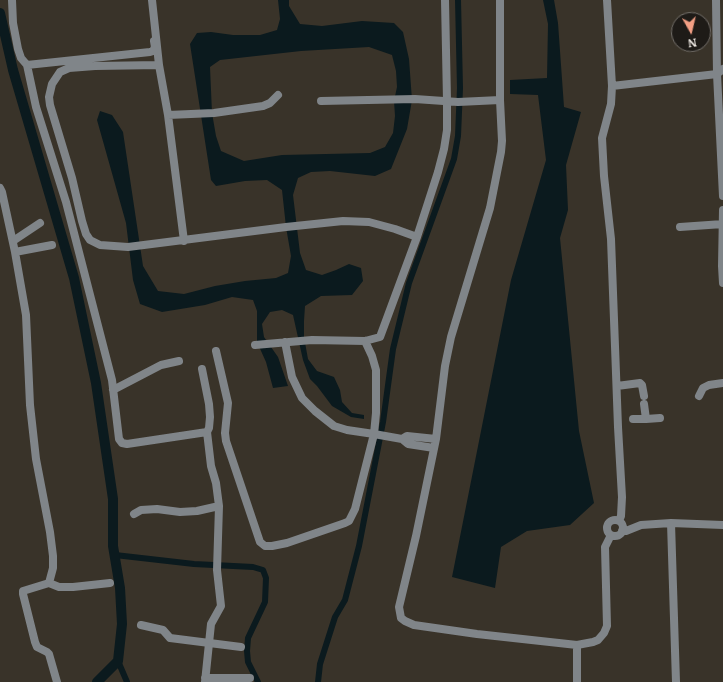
<!DOCTYPE html>
<style>
body{margin:0}
#map{position:relative;width:723px;height:682px;overflow:hidden;background:#393329;font-family:Merriweather,serif}
canvas{display:block}
.north{position:absolute;left:671px;top:12px;width:40px;height:40px;box-sizing:border-box;background:#1e1b17;border:1px solid #736f6a;border-radius:50%;rotate:172deg;font-size:11px;font-weight:700;line-height:16px;text-align:center;color:#f2ede7}
.north::after{content:'';display:block;margin:auto;width:14px;height:18px;background:#f39f84;clip-path:polygon(50% 0,100% 100%,50% 72%,0 100%)}
</style>
<div id="map">
<canvas width="723" height="682"></canvas>
<div class="north">N</div>
</div>
<script>
const ctx = document.querySelector('canvas').getContext('2d');
ctx.lineJoin = 'round';
function paint(path, color) { ctx.fillStyle = color; ctx.fill(path, 'evenodd'); }
const poly = rows => new Path2D(rows.map(r => 'M' + r).join(''));
function strokePath(path, color, width, dash) { ctx.strokeStyle = color; ctx.lineWidth = width; ctx.lineCap = dash ? 'butt' : 'round'; ctx.setLineDash(dash || []); ctx.stroke(path); }
paint(poly([
 [278,0,289,0,289,6,300,24,322,26,362,21,394,23,403,32,409,59,412,100,407,129,391,169,375,176,330,171,311,172,298,178,293,195,300,253,306,270,322,275,336,270,349,264,361,268,363,281,352,295,321,296,305,306,304,321,304,337,308,359,317,371,334,377,340,390,342,402,352,413,364,415,364,419,351,417,332,406,317,386,310,379,303,360,293,315,282,310,270,312,262,324,264,337,278,357,288,386,273,388,266,362,257,342,257,311,253,300,232,297,205,305,162,312,140,304,133,280,126,223,97,120,100,111,112,115,123,132,143,266,158,291,184,294,215,286,245,281,276,278,288,273,291,256,286,227,282,190,267,180,245,181,216,186,211,180,190,44,197,33,211,32,233,35,260,35,277,30,280,19],
 [369,47,392,55,396,71,397,87,394,101,395,116,393,133,385,147,370,153,282,155,244,161,221,151,216,136,212,113,210,67,220,60,301,51],
 [543,0,554,0,558,23,564,107,581,112,566,165,568,210,560,238,579,431,594,503,570,525,527,531,501,547,495,588,452,577,511,280,546,160,538,95,510,94,510,80,547,78,548,24]
]), '#0b1a1e');
strokePath(poly([
 [115,555,194,564,253,567,263,570,266,578,265,602,248,638,247,651,248,662,258,682],
 [118,661,127,682],
 [318,682,320,664,335,617,345,600,359,546,383,422,393,349,409,283,454,159,458,136,460,88,458,0]
]), '#0b1a1e', 6);
strokePath(poly([
 [0,13,13,70,74,278,96,383,113,499,113,546,120,588,122,624,118,661,97,682]
]), '#0b1a1e', 10);
strokePath(poly([
 [12,0,13,23,18,49,21,58,27,65,36,107,66,202,112,380,119,439,122,443,127,444,207,432],
 [152,0,159,65,168,115,184,241],
 [500,0,500,100,502,141,501,152,490,208,451,337,445,366,436,439,416,536,399,607,401,618,405,621,414,625,477,634,577,645,593,642,598,640,604,633,607,626,605,547,611,535],
 [607,0,612,86,611,104,602,138,604,176,611,239,618,427,622,497,621,516,619,521],
 [716,0,717,74,723,196],
 [27,65,150,52,153,51,155,47,154,41],
 [159,65,95,66,69,68,60,72,52,84,49,97,50,105,72,178,82,221,86,234,90,240,100,245,128,247,286,227,343,221,369,222,395,229,417,237,380,337,365,341,312,340,255,345],
 [612,86,717,74,723,69],
 [321,101,415,99,458,102,500,100],
 [168,115,214,113,263,106,270,103,278,95],
 [0,188,2,192,15,252,26,315,30,405,36,459,50,532,53,556,53,568,49,583,23,591,23,594,35,642,37,647,47,652,49,654,57,682],
 [723,210,722,266,723,283],
 [680,227,723,224],
 [417,237,438,172,444,149,447,130,447,101,445,0],
 [13,241,40,223],
 [15,252,52,245],
 [365,341,372,356,376,370,376,413,374,434,402,439,408,444,434,448],
 [216,351,228,403,225,433,226,441,260,542,265,546,272,546,287,543,345,523,349,521,355,509,374,434,347,430,334,426,315,411,302,398,292,377,285,342],
 [202,369,209,404,210,417,209,428,207,432,211,466,216,483,219,506,217,570,221,606,211,624,205,682],
 [617,386,640,383,642,385,644,396],
 [113,390,161,365,179,361],
 [699,396,703,388,709,385,723,383],
 [633,419,646,419,644,404],
 [646,419,660,418],
 [402,439,407,436,436,439],
 [134,514,141,510,157,509,180,512,197,511,219,506],
 '607 528a8 8 0 1 1 16 0a8 8 0 1 1-16 0Z',
 [671,523,676,682],
 [622,531,626,531,641,525,671,523,723,525],
 [49,583,59,587,73,587,110,583],
 [141,625,163,630,170,638,241,647],
 [577,645,577,682],
 [205,678,250,678]
]), '#808589', 8);
</script>
